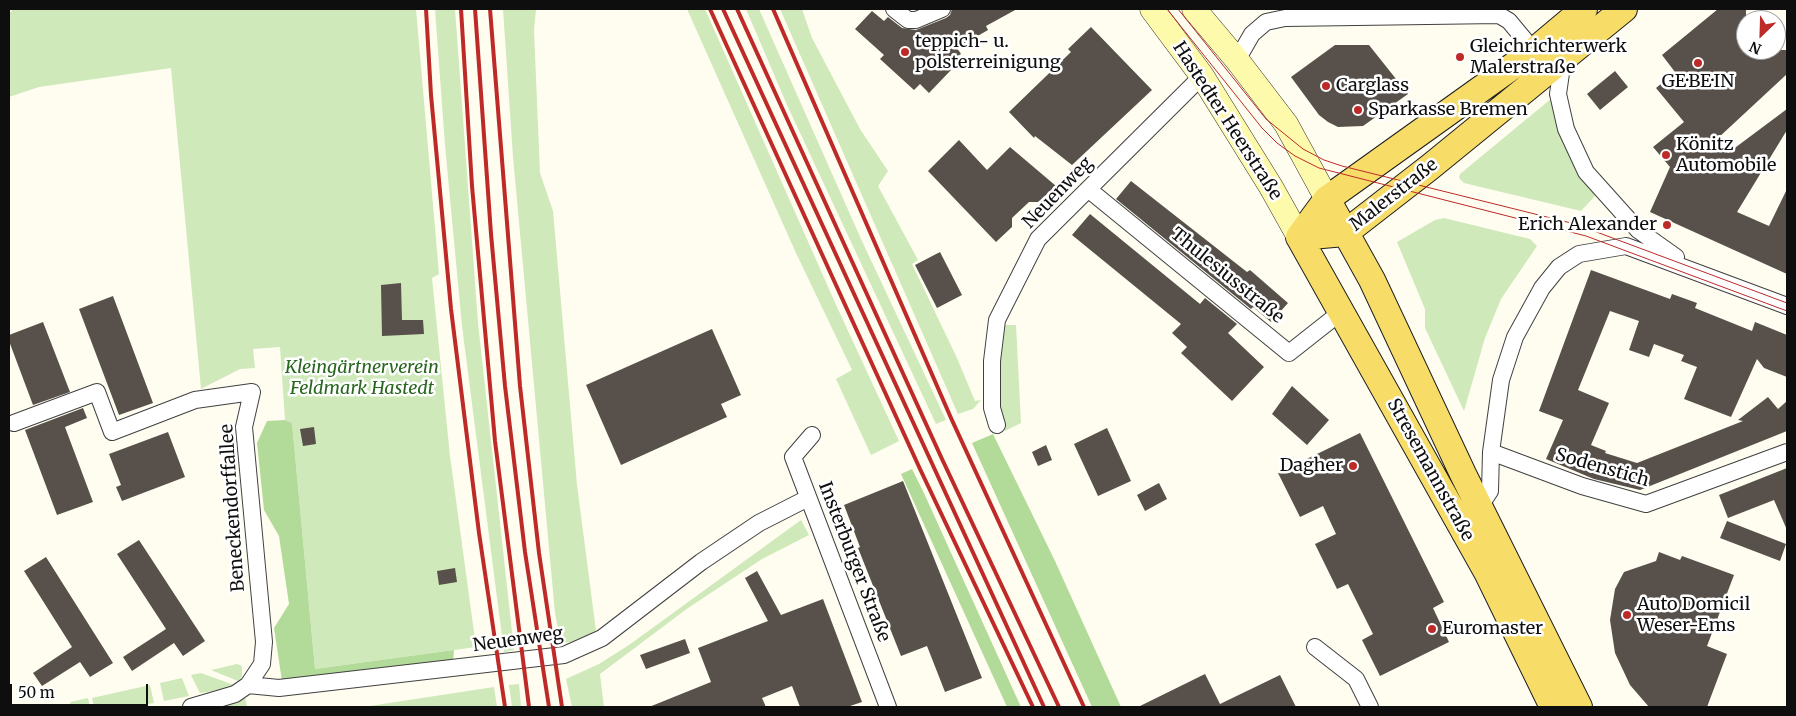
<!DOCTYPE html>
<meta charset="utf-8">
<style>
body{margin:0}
#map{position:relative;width:1796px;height:716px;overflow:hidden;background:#fffdf0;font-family:Merriweather,serif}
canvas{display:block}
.frame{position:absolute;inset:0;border:10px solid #0e0e0e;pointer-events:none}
.north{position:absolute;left:1736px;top:10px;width:50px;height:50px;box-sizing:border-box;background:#fff;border:1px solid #9f9f9f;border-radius:50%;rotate:204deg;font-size:14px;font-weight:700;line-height:20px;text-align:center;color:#0e0e0e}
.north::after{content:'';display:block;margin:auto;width:18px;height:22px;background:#bd2a28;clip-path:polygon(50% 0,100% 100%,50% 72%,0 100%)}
.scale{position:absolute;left:10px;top:684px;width:138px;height:22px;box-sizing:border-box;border:2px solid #0e0e0e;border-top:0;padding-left:6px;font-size:15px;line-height:18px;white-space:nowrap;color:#0e0e0e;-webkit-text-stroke:4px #fff;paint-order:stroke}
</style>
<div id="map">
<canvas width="1796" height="716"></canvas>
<div class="frame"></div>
<div class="north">N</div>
<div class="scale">50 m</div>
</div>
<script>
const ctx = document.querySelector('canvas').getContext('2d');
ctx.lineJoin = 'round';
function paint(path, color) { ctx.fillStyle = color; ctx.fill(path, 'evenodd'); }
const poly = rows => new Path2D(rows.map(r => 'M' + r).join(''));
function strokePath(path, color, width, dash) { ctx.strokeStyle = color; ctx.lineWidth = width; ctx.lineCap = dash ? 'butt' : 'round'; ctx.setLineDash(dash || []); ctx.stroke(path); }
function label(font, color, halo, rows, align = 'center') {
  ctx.font = font + ' Merriweather,serif'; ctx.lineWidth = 5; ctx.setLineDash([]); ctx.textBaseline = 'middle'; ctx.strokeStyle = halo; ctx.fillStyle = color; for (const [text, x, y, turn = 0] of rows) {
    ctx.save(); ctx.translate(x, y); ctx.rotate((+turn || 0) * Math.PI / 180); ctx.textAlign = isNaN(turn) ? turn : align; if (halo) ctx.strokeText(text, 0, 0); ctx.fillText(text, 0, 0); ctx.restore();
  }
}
paint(poly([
 [13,9,416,9,439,274,432,278,450,456,476,647,315,669,292,423,285,420,280,347,253,349,255,368,240,369,201,389,171,68,39,87,9,97,9,14],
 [435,9,455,9,478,323,514,650,504,652,462,326,445,145],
 [503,9,536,9,534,30,540,173,553,211,577,485,596,631,579,640,561,644,555,613,513,157],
 [687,9,705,9,837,307,899,441,871,455,836,379,852,370,796,253],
 [746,9,759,9,861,239,946,420,936,424,787,105],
 [780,9,802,9,812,38,860,129,888,171,878,186,918,260,912,264,957,358,975,401,981,400,973,409,958,414],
 [1552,98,1564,146,1595,196,1581,211,1464,183,1459,178,1460,174],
 [1444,218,1530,239,1537,246,1501,299,1485,338,1464,411,1425,328,1425,309,1397,242,1435,220],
 [1001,325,1016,325,1021,423,1005,431,996,394],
 [801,520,809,535,762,559,688,608,600,674,604,707,572,707,566,679,599,664,629,645],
 [237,664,242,666,242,677,238,681,211,670],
 [201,673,234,685,228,689,200,693,191,675],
 [182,678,189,696,164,701,160,683],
 [519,684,521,707,512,707,509,685],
 [150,685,154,703,130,707,94,707,92,698],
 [494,687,497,707,363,707],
 [245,697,247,707,214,707],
 [88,698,90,707,71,707,70,702]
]), '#cfe9ba');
paint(poly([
 [285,420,292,423,315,669,454,650,453,663,282,681,274,628,289,604,279,536,264,510,257,443,267,421],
 [993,434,1055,561,1121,707,1092,707,972,443],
 [912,469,923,491,1021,707,1007,707,901,474]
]), '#b2da99');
paint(poly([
 [952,9,1017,9,986,26,988,30,957,48,961,54,946,63,951,70,929,93,920,84,914,90,880,59,884,55,855,29,872,11,884,21,888,17,902,28,916,30,946,18,950,15],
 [1718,9,1746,9,1746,50,1787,50,1787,74,1717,139,1728,153,1787,109,1787,130,1737,212,1769,226,1787,189,1787,274,1650,212,1670,167,1653,147,1684,122,1656,88,1675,72,1662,55],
 [1091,27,1152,90,1072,165,1035,136,1034,138,1009,112,1071,52,1068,49],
 [1335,45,1369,45,1408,94,1363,126,1338,127,1328,122,1319,115,1291,77],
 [1615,71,1628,87,1600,110,1587,94],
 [959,140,987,170,1010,147,1056,186,1038,202,1029,202,1012,218,1012,227,996,242,928,171],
 [1131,181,1247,272,1250,270,1288,303,1271,322,1253,307,1251,309,1116,199],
 [1090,214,1200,304,1205,298,1237,324,1228,333,1264,367,1232,401,1181,353,1187,347,1172,333,1181,324,1072,235],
 [940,252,962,295,937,308,915,265],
 [1591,270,1670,299,1672,294,1697,303,1695,308,1752,331,1755,322,1787,335,1787,377,1764,368,1757,359,1731,417,1684,399,1697,367,1681,361,1684,355,1654,344,1649,357,1629,350,1639,321,1610,311,1578,390,1609,403,1591,445,1606,451,1605,453,1637,463,1743,421,1738,420,1768,397,1778,409,1787,401,1787,431,1640,490,1594,479,1546,459,1563,420,1539,411],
 [401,283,402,320,423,320,424,334,382,336,381,285],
 [113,296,153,403,119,415,79,309],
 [43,322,70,392,33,405,9,341,9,335],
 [712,329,741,395,721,404,727,417,621,465,586,385],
 [1292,386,1329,420,1307,445,1272,414],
 [83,408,87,418,65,427,93,502,57,515,25,430],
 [314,427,316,444,303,446,300,429],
 [1107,428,1131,481,1098,496,1074,444],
 [168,432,185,477,122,501,116,487,121,485,109,454],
 [1360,433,1444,602,1433,608,1449,642,1380,676,1362,640,1373,634,1348,584,1337,589,1315,544,1336,534,1323,506,1300,517,1278,473],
 [1046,445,1052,460,1038,466,1032,452],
 [1787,468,1787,530,1774,500,1728,518,1719,495],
 [903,481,982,678,945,692,927,646,901,656,858,548,860,547,844,505],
 [1159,483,1167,499,1145,511,1137,495],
 [1727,521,1786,544,1780,561,1720,538],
 [139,540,205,641,183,656,174,643,132,671,123,657,166,629,117,554],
 [1659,552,1680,560,1682,556,1734,575,1707,646,1727,654,1707,707,1649,707,1630,685,1615,653,1610,620,1615,589,1624,572,1656,561],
 [46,557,113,663,90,677,80,662,42,686,33,673,72,647,24,571],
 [455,568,457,582,439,585,437,571],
 [757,571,781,615,823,599,862,702,847,707,800,707,792,686,762,698,766,707,649,707,711,682,698,648,768,621,745,578],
 [685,639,690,653,646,669,640,655],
 [1205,674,1220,704,1280,675,1296,707,1138,707]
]), '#57504b');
const street = poly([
 [894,9,908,20,916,20,942,9],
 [1563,59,1558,94,1566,129,1586,172,1638,230,1676,257],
 [1237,60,1252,34,1266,22,1285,18,1499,15,1509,21,1534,51],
 [1088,189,1289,353,1341,312],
 [14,423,97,392,112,432,195,400,252,392,244,427,264,642,262,664,248,685,235,694,191,707],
 [997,425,992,408,992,361,997,320,1038,239,1202,76],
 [812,435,793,457,888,707],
 [1491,452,1582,486,1646,504,1787,452],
 [1480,506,1490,491,1491,452,1501,380,1515,337,1542,288,1559,267,1579,254,1626,246,1787,306],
 [1315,647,1356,679,1370,707],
 [248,685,279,688,564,655,602,638,701,562,759,523,808,498]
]);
const secondary = poly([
 [1152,9,1202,76,1271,187,1299,237],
 [1194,9,1237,60,1286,124,1327,199]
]);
const primary = poly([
 [1327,199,1372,280,1463,474,1579,707],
 [1299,237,1488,574,1553,707],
 [1299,237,1345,233,1430,167,1624,9],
 [1299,237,1327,199,1534,51,1584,9]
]);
strokePath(street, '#414141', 18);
strokePath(secondary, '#303030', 25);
strokePath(primary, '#1f1f1f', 28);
strokePath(street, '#fff', 16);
strokePath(secondary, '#fefaac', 24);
strokePath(primary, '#f7dd68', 26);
strokePath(poly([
 [1167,9,1262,128,1277,143,1295,156,1319,168,1586,236,1787,311],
 [1178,9,1266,119,1303,149,1324,160,1342,166,1575,224,1787,303]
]), '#bd2a28', 1);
strokePath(poly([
 [426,9,431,95,451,309,479,533,505,707],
 [461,9,472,186,495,441,529,707],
 [475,9,491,234,505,386,525,552,549,707],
 [490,9,520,386,539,553,562,707],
 [710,9,920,469,1033,707],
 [723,9,1044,707],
 [737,9,942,459,1059,707],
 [773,9,951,418,1084,707]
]), '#bd2a28', 4);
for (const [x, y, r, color] of [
 [905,52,5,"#bd2a28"],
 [1460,57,5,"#bd2a28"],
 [1698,63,5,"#bd2a28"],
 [1326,86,5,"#bd2a28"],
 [1358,110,5,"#bd2a28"],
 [1666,155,5,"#bd2a28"],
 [1667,225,5,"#bd2a28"],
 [1353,466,5,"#bd2a28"],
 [1627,615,5,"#bd2a28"],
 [1432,629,5,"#bd2a28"]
]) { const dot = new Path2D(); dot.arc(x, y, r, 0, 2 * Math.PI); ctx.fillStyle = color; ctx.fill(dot); strokePath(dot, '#fff', 2); }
label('18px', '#0e0e0e', '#fff', [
 ["teppich- u.",915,42],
 ["polsterreinigung",915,63],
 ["Gleichrichterwerk",1470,47],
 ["Malerstraße",1470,68],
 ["GE·BE·IN",1698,82,"center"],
 ["Carglass",1336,86],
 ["Sparkasse Bremen",1368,110],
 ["Könitz",1676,145],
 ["Automobile",1676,166],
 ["Erich Alexander",1657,225,"right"],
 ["Dagher",1343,466,"right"],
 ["Auto Domicil",1637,605],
 ["Weser-Ems",1637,626],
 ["Euromaster",1442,629]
], 'left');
label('18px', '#0e0e0e', '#fff', [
 ["Hastedter Heerstraße",1227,121,57],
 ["Neuenweg",1058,193,-46],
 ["Malerstraße",1394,195,-38],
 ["Thulesiusstraße",1227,276,39],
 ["Sodenstich",1602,468,16],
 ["Stresemannstraße",1430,470,61],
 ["Beneckendorffallee",233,508,-94],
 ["Insterburger Straße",854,562,69],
 ["Neuenweg",518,640,-8]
]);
label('italic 18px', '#29661f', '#fff', [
 ["Kleingärtnerverein",362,368],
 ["Feldmark Hastedt",362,389]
]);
</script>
